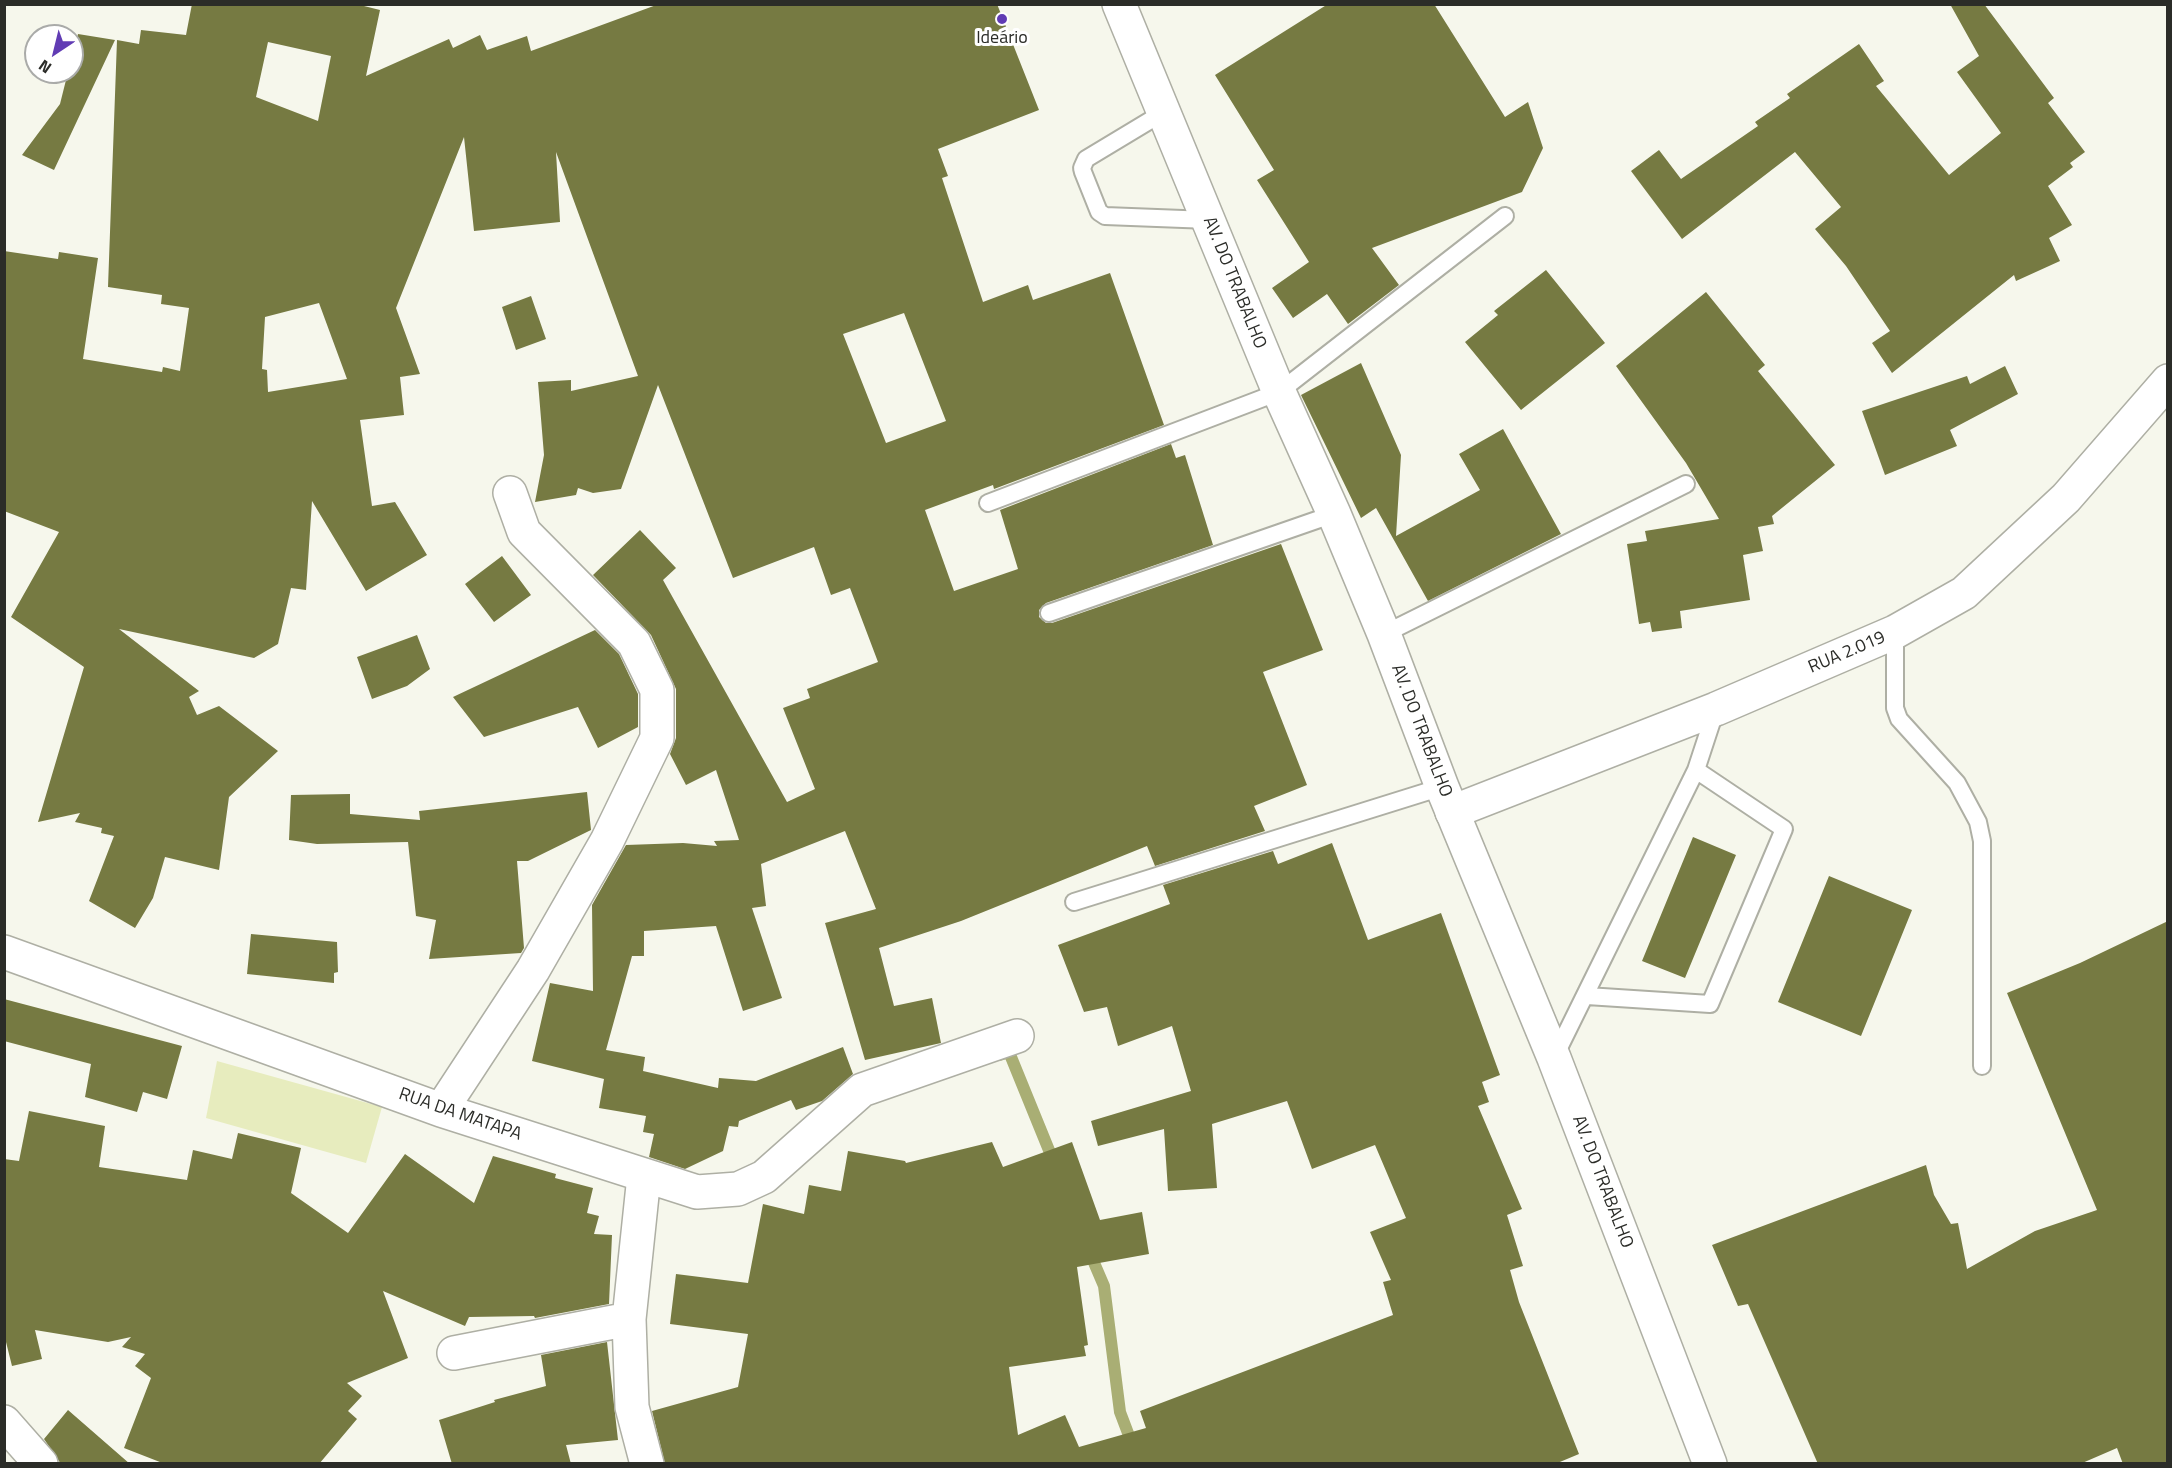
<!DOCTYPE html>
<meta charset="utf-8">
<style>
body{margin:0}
#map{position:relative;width:2172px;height:1468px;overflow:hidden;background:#f6f7ec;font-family:"Titillium Web",sans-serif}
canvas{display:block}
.frame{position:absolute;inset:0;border:6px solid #2b2c28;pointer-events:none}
.north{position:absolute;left:24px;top:24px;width:60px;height:60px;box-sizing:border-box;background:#fff;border:2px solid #aaaba9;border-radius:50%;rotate:215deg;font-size:16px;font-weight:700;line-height:24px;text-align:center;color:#2b2c28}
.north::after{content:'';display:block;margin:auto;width:21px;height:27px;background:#613cb4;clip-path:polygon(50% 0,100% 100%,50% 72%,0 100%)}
</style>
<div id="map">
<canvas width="2172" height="1468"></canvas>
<div class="frame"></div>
<div class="north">N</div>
</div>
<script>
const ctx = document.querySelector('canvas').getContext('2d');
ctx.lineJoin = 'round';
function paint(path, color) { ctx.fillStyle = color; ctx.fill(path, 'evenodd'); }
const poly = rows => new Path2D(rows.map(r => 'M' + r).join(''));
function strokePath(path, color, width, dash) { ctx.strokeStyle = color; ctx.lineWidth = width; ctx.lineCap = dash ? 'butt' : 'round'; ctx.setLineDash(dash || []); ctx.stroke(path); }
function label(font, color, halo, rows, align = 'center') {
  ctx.font = font + ' "Titillium Web",sans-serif'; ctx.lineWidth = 6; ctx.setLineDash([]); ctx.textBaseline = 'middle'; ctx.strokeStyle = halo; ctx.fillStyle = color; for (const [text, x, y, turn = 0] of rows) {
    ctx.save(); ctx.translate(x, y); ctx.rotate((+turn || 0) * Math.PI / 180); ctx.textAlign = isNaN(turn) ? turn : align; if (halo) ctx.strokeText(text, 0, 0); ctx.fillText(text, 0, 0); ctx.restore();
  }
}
paint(poly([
 [217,1061,382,1107,366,1163,206,1118]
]), '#e7ecbe');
strokePath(poly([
 [999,1055,1009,1052,1055,1165],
 [1089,1251,1104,1286,1120,1412,1134,1449]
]), '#a9ae74', 12);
paint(poly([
 [192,4,356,4,380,10,366,76,449,39,453,48,480,35,487,50,527,36,531,51,659,4,997,4,1039,110,938,149,948,176,942,178,983,302,1028,285,1033,300,1110,273,1164,425,994,489,993,485,925,510,954,591,1018,569,1000,510,1171,444,1176,458,1185,455,1213,545,1046,603,1039,610,1039,617,1046,623,1052,623,1281,544,1323,650,1263,672,1307,785,1254,806,1265,831,1155,866,1147,846,961,921,879,948,894,1006,932,998,941,1043,865,1060,825,923,876,909,845,831,761,864,766,906,752,908,782,998,743,1011,716,926,644,931,644,956,632,956,606,1050,645,1057,643,1071,718,1088,719,1078,756,1081,843,1047,853,1074,822,1101,796,1110,791,1100,739,1121,738,1127,729,1126,723,1151,685,1169,649,1157,654,1134,643,1132,646,1116,599,1108,604,1079,532,1061,550,983,593,991,592,905,626,845,683,843,717,846,714,841,739,840,716,770,686,785,670,754,676,738,676,689,651,635,593,575,640,530,676,568,663,580,787,802,815,789,783,708,810,698,807,689,878,662,850,588,831,595,814,547,733,578,658,385,621,489,593,493,578,488,576,495,535,502,544,455,538,382,571,380,571,391,638,376,556,152,560,222,474,231,464,137,396,308,420,374,400,377,404,415,360,420,372,506,395,502,427,555,366,591,312,501,306,590,291,588,278,644,254,658,119,629,199,691,189,697,197,715,219,706,278,751,229,797,219,870,165,857,153,898,135,928,89,901,114,836,101,833,102,828,75,822,80,813,38,822,84,667,11,617,59,532,4,511,4,251,58,259,59,252,98,258,83,359,162,372,163,367,180,371,189,308,161,304,162,295,108,287,117,40,139,44,141,30,186,35],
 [268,42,331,56,318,121,256,97],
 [319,303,347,379,268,392,267,370,262,369,265,317],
 [904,313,946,421,886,443,843,334],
 [1328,4,1434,4,1505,117,1528,102,1543,148,1522,192,1372,248,1399,285,1348,324,1327,294,1293,318,1272,288,1309,262,1257,180,1274,170,1215,75],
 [1950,4,1984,4,2054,98,2048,103,2085,152,2070,163,2073,167,2048,186,2072,225,2049,238,2060,261,2016,281,2014,275,1892,373,1872,343,1890,331,1846,266,1815,229,1841,207,1795,152,1682,239,1631,171,1659,150,1681,179,1758,126,1755,122,1790,98,1787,94,1859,44,1884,81,1876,86,1949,175,2001,133,1957,72,1979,56],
 [78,34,115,40,54,170,22,155,60,104,68,72,72,72,72,58],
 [1546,270,1605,343,1521,410,1465,342,1498,315,1494,311],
 [1706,292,1765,365,1758,371,1835,465,1772,516,1774,524,1758,527,1763,551,1743,555,1750,600,1680,611,1682,628,1652,632,1650,622,1639,624,1627,544,1647,541,1645,531,1719,519,1686,463,1616,366],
 [531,296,546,339,516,350,502,307],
 [1361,363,1401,455,1396,536,1480,490,1459,454,1503,429,1561,534,1428,601,1376,508,1361,518,1301,395],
 [2005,366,2018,394,1950,430,1957,446,1885,475,1862,411,1967,376,1970,384],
 [502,556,531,595,494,622,465,584],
 [595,630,619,654,638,694,638,727,598,748,578,707,484,737,453,697],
 [417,635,430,669,407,686,372,699,357,657],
 [587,792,591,830,528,861,517,861,524,948,521,953,429,959,436,920,416,916,408,842,317,844,289,840,291,795,350,794,350,814,420,820,419,811],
 [1693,837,1736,855,1685,978,1642,961],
 [1332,843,1368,940,1441,913,1500,1075,1482,1082,1489,1102,1478,1106,1522,1209,1507,1215,1523,1266,1510,1270,1519,1302,1579,1454,1555,1464,665,1464,652,1411,738,1387,748,1334,670,1324,676,1274,748,1283,763,1204,804,1214,809,1185,841,1191,848,1151,905,1161,906,1163,992,1142,1003,1167,1072,1142,1100,1220,1142,1212,1149,1254,1077,1267,1088,1345,1084,1346,1086,1356,1009,1367,1018,1435,1065,1415,1079,1447,1146,1428,1140,1411,1393,1315,1383,1282,1391,1280,1370,1232,1406,1218,1375,1145,1312,1169,1287,1101,1212,1124,1217,1188,1168,1191,1164,1129,1098,1146,1091,1121,1191,1091,1172,1026,1118,1046,1107,1007,1084,1012,1058,945,1170,904,1163,885,1273,851,1278,864],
 [1829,876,1912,910,1861,1036,1778,1002],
 [2168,921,2168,1464,2123,1464,2117,1448,2080,1464,1818,1464,1748,1304,1738,1306,1712,1245,1926,1165,1934,1195,1951,1224,1958,1223,1967,1269,2035,1231,2097,1210,2007,993,2080,963],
 [251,934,337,942,338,972,334,973,334,983,247,974],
 [4,999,182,1046,167,1099,143,1092,137,1112,85,1097,91,1064,4,1041],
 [29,1111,105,1126,99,1167,187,1180,193,1150,232,1159,238,1133,301,1148,291,1193,348,1233,405,1154,474,1203,493,1156,556,1174,555,1178,593,1188,587,1213,599,1216,594,1234,612,1235,609,1304,535,1318,534,1316,469,1317,465,1326,383,1291,408,1358,347,1383,362,1396,348,1411,357,1419,319,1464,165,1464,124,1448,151,1378,135,1366,145,1354,122,1347,131,1337,108,1342,35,1330,42,1359,12,1366,4,1334,4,1159,19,1161],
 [607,1342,618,1440,566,1445,571,1464,452,1464,439,1420,495,1402,494,1400,546,1386,541,1355],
 [68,1410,130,1464,61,1464,44,1439]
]), '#767a42');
const service = poly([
 [1164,112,1086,159,1082,168,1083,172,1099,212,1105,216,1209,220],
 [988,503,1279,392,1505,216],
 [1049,613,1334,514],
 [1895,632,1895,708,1899,719,1957,783,1978,822,1982,841,1982,1066],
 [1384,634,1686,484],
 [1074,902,1442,787],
 [1587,996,1710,1004,1784,829,1696,770],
 [1554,1058,1696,770,1716,709]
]);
const minor = poly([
 [4,952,441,1110,697,1192,738,1189,764,1177,862,1090,1017,1036],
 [441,1110,533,970,607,841,657,738,657,690,634,643,524,532,510,493],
 [644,1176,629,1319,632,1407,647,1464],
 [454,1353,629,1319],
 [4,1422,41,1464]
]);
const tertiary = poly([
 [1452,812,1716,709,1895,632,1964,593,2066,498,2168,381]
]);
const secondary = poly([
 [1119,4,1279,392,1334,514,1384,634,1442,787,1554,1058,1710,1464]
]);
strokePath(service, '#aeafa4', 20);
strokePath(minor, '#aeafa4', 36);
strokePath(tertiary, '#aeafa4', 36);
strokePath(secondary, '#aeafa4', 36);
strokePath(service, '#fff', 16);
strokePath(minor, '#fff', 33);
strokePath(tertiary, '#fff', 33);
strokePath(secondary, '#fff', 33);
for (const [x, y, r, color] of [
 [1002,19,6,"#613cb4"]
]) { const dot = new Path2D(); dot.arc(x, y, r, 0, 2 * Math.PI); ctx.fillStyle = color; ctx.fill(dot); strokePath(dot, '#fff', 2); }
label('18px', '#2b2c28', '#fff', [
 ["Ideário",1002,39]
]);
label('18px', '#2b2c28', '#fff', [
 ["AV. DO TRABALHO",1234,283,68],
 ["RUA 2.019",1847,653,-23],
 ["AV. DO TRABALHO",1421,731,69],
 ["RUA DA MATAPA",460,1115,19],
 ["AV. DO TRABALHO",1602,1182,69]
]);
</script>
